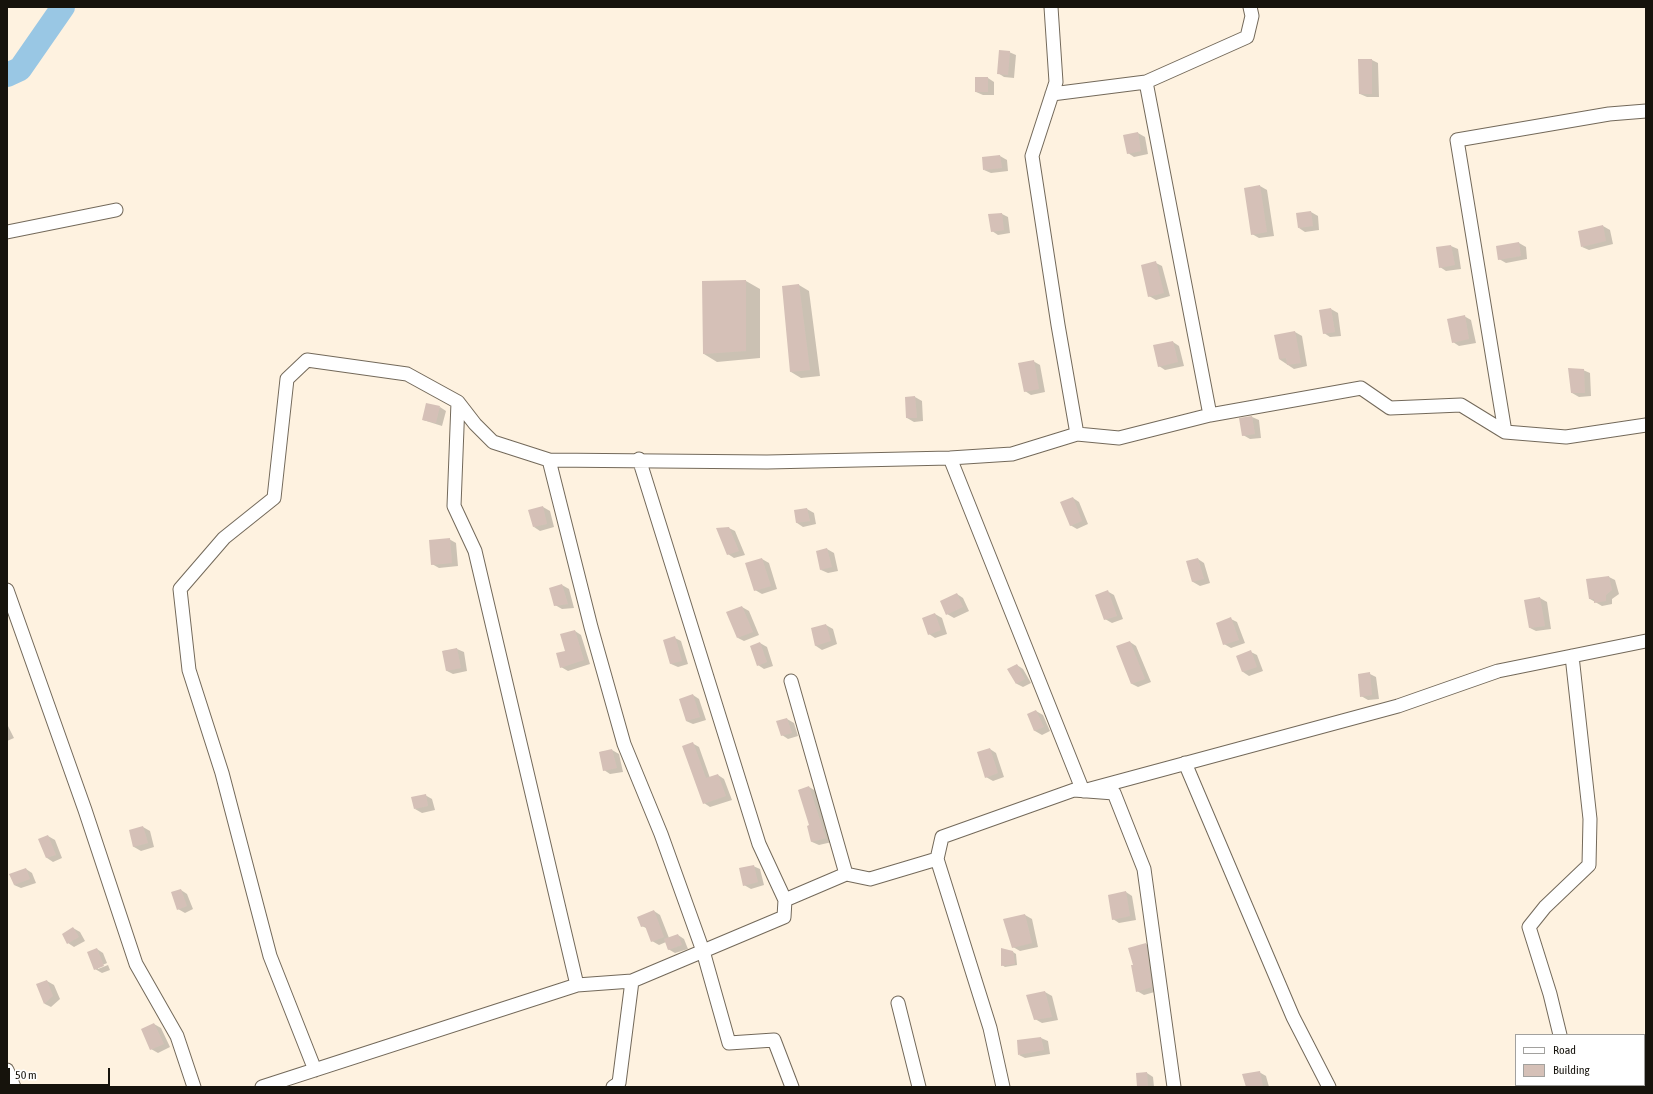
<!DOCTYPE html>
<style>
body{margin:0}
#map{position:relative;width:1653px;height:1094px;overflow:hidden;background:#fef2e0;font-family:"Asap Condensed",sans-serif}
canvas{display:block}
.frame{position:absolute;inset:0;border:8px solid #16130c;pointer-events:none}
.legend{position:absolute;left:1515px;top:1034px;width:130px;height:52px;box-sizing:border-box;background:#fff;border:1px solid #a2a19e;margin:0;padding:5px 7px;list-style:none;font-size:12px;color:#16130c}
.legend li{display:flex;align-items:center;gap:8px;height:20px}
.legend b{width:20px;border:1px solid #a2a19e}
.scale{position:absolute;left:8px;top:1068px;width:102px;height:18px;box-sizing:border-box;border:2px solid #16130c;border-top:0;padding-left:5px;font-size:12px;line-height:14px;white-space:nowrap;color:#16130c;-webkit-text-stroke:3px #fff;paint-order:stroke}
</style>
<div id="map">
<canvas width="1653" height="1094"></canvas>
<div class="frame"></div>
<ul class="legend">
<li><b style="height:5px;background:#fff"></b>Road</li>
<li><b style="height:11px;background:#d5c0b7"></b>Building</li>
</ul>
<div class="scale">50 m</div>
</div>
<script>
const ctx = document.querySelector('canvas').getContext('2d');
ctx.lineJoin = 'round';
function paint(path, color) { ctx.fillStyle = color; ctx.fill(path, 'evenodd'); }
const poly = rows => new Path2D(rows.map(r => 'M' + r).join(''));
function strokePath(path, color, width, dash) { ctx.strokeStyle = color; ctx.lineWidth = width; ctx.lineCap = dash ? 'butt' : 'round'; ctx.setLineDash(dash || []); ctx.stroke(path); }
paint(poly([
 [1009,52,1016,55,1014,78,1004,77,998,73],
 [1372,60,1378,63,1379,97,1367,97,1360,94],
 [988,78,994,82,994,95,983,95,976,92],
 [1138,133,1145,137,1148,154,1134,157,1128,153],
 [1000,156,1007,160,1008,171,991,173,984,170],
 [1260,186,1267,190,1274,236,1259,238,1252,234],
 [1311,212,1318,216,1319,230,1305,232,1299,228],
 [1002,214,1008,217,1010,233,998,235,992,231],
 [1603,226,1610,230,1613,244,1589,250,1582,247],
 [1519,243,1526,247,1527,259,1506,263,1499,259],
 [1451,246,1458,249,1461,269,1446,271,1440,267],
 [1156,263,1162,266,1170,296,1156,300,1149,296],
 [746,281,760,289,760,358,717,362,704,354],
 [799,285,809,291,820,376,801,378,791,372,783,287],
 [1331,309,1338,313,1341,336,1330,337,1324,333,1320,311],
 [1464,316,1471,320,1476,343,1459,346,1453,342],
 [1295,332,1302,336,1307,366,1294,369,1279,359],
 [1173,342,1179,346,1184,366,1165,370,1159,366],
 [1033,361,1040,365,1045,392,1031,395,1025,391],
 [1583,370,1590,373,1591,396,1579,397,1572,393],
 [915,397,922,401,923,421,914,422,907,418,906,398],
 [440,407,446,411,442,426,423,420],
 [1252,417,1259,420,1261,438,1250,439,1243,435],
 [1073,498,1079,502,1088,524,1077,529,1070,525],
 [543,507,550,511,554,527,540,531,534,527],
 [807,509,814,513,816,524,803,527,797,523,795,511],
 [729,528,735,531,745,555,734,558,728,554],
 [449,539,456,543,458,566,439,568,432,564],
 [827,549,834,553,838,571,828,573,821,570],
 [762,559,769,563,777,589,762,594,755,590],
 [1198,559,1204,563,1210,583,1200,586,1193,582,1188,562],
 [1609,577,1615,580,1619,594,1612,599,1612,604,1602,606,1590,599],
 [562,585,569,589,574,608,562,609,555,605],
 [1107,591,1114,595,1123,619,1112,623,1105,619],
 [957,594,963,598,969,611,954,618,947,614],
 [1540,598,1547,602,1551,629,1536,631,1530,628],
 [742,607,749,611,759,635,744,641,738,638],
 [935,614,942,618,947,634,935,638,929,634],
 [1231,619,1237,622,1245,643,1231,648,1224,644],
 [826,625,833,629,837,644,822,650,816,646,813,628],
 [575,631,581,635,590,664,568,671,561,667],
 [675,638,681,641,688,664,678,667,671,664],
 [1130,642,1136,646,1151,682,1138,687,1132,684],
 [760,643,767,647,773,666,764,669,758,665],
 [457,649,464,652,467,671,453,674,447,671,443,651],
 [1251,652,1257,655,1263,671,1249,676,1243,672,1237,656],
 [1017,665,1023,669,1031,683,1023,687,1017,684],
 [1370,674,1376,677,1379,699,1368,700,1361,696],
 [693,695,699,699,706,720,693,724,686,721],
 [1036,711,1043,715,1050,731,1042,735,1035,731,1028,715],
 [787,719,794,723,798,736,788,739,782,735],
 [7,724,14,738,7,741],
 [692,743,699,747,710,778,718,775,724,779,732,800,710,807,704,803],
 [990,749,996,753,1004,777,993,781,986,777],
 [612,750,619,754,623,772,610,774,604,770,600,752],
 [809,787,816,791,832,842,819,845,812,842,810,826,799,790],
 [425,795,432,799,435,810,422,813,415,809],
 [143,827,150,831,154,847,141,851,134,847,130,831],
 [48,836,55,840,62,858,53,862,47,858],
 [753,866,760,869,764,885,751,889,744,885],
 [26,869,32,873,36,883,21,888,14,885],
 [181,890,187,894,193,909,185,913,178,909],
 [1126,892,1132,896,1136,920,1119,923,1113,919],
 [654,911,660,915,669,938,678,935,684,939,688,949,675,953,668,949,666,942,659,945,652,941,648,929,642,926],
 [1025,915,1032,919,1038,947,1020,951,1013,947,1005,920],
 [73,928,80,932,85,941,74,947,68,943],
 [1146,944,1152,947,1158,991,1144,995,1137,991,1134,965],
 [97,949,103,953,107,963,98,967,98,969,108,965,110,970,102,973,95,969],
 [1013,952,1016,954,1017,965,1005,967,1002,965],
 [47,981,54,985,60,999,51,1007,45,1004,38,985],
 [1045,992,1052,996,1058,1020,1042,1023,1035,1019],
 [154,1024,161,1028,170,1047,158,1053,151,1049],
 [1041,1038,1048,1041,1050,1054,1025,1058,1019,1055],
 [1259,1072,1266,1076,1269,1087,1247,1087],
 [1147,1073,1153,1077,1154,1087,1138,1087]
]), '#0003');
strokePath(poly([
 [7,75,20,69,63,7]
]), '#99c7e4', 24);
paint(poly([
 [999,50,1010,51,1008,75,997,74],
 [1358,59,1372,59,1372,94,1359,94],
 [975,77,988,77,988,92,975,92],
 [1138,132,1141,151,1127,154,1123,135],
 [1000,155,1002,168,983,170,982,157],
 [1260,185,1267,232,1251,235,1244,188],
 [1311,211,1313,226,1298,228,1296,213],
 [1002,213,1004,230,991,232,988,214],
 [1603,225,1606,241,1581,247,1578,231],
 [1519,242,1521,256,1498,260,1496,246],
 [1451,245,1455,265,1439,268,1436,247],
 [1156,261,1164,293,1148,297,1141,265],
 [746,280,746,351,703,354,702,281],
 [799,284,810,370,790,372,782,286],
 [1331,308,1335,332,1323,334,1319,310],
 [1465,315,1469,339,1452,343,1447,319],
 [1295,331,1301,363,1287,365,1286,358,1279,359,1274,335],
 [1173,341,1178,362,1158,367,1153,345],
 [1034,360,1039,389,1024,392,1018,363],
 [1568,368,1584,369,1585,393,1571,393],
 [915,396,917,418,906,418,905,397],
 [426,403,440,406,436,423,422,420],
 [1252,416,1255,434,1242,436,1239,418],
 [1073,497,1082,521,1070,526,1060,502],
 [543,506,547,524,533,527,528,510],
 [807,508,810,521,796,523,794,510],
 [729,527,739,551,727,555,716,528],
 [450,538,452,563,431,565,429,540],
 [827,548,832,567,820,570,816,551],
 [762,558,771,586,754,591,745,563],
 [1198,558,1204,579,1192,582,1186,561],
 [1609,576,1612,590,1606,595,1606,601,1594,603,1594,599,1589,599,1586,579],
 [562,584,568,604,554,606,549,588],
 [1108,590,1117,616,1104,620,1095,595],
 [957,593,963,607,946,615,940,601],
 [1540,597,1545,626,1529,628,1524,600],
 [742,606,753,632,737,638,726,612],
 [935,613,941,630,928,635,922,618],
 [1231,617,1239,640,1223,645,1216,623],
 [826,624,831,641,815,646,811,628],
 [575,630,584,660,560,668,556,653,565,651,560,634],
 [675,636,682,661,670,664,663,640],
 [1130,641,1145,679,1131,684,1116,646],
 [760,642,767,662,757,666,750,646],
 [457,648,461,668,446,671,442,651],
 [1251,650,1257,667,1242,672,1236,656],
 [1017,664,1025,679,1016,684,1007,669],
 [1370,672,1372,695,1360,697,1358,674],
 [693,694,700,717,686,721,679,699],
 [1036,710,1044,727,1034,731,1027,714],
 [787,718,792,733,781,736,776,721],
 [693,742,706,778,718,774,726,796,703,804,682,746],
 [990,748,998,773,985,778,977,752],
 [612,749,617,768,603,771,599,752],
 [809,786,826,838,811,842,807,826,809,825,798,790],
 [426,794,428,806,414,809,411,797],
 [143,826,148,843,133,847,129,830],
 [48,835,56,855,46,858,38,839],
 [754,865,758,882,743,886,739,868],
 [26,868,30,879,14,885,9,874],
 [181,889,187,906,177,910,171,892],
 [1126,891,1130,916,1112,920,1108,895],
 [654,910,664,937,651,942,645,926,641,927,637,917],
 [1025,914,1032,943,1012,948,1003,919],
 [73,927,79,937,67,944,62,934],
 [678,934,682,945,668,950,664,939],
 [1146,943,1152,987,1136,992,1131,965,1133,965,1128,948],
 [97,948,104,966,94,970,87,952],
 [1001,948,1013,951,1015,964,1001,966],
 [47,980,53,996,44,1004,36,984],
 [1045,991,1052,1017,1034,1020,1026,995],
 [154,1023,164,1044,150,1050,141,1029],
 [1041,1037,1044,1050,1018,1055,1017,1040],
 [1260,1071,1263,1087,1246,1087,1242,1074],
 [1147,1072,1148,1087,1137,1087,1136,1073]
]), '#d5c0b7');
const minor = poly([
 [1051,7,1056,82,1032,156,1058,325,1077,434],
 [1146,82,1210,415],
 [1052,94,1146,82,1247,37,1252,16,1250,7],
 [7,232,116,210],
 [458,402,454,506,475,551,577,985],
 [1505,432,1457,140,1609,114,1646,111],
 [950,458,1083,791,1398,706,1498,671,1646,641],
 [639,459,759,844,785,900],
 [549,460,591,627,624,744,661,834,703,951,729,1043,774,1040,792,1087],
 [7,590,85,810,136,964,177,1036,194,1087],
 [791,681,846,874],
 [1185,763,1293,1017,1329,1087],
 [937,859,990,1028,1003,1087],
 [898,1003,919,1087],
 [1560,1035,1550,994,1529,927,1545,907,1589,865,1590,819,1572,656],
 [7,1070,14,1087],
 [315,1070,270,956,222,773,189,670,180,589,224,538,274,498,287,379,307,360,407,374,458,402,475,424,493,442,549,460,767,462,950,458,1012,454,1077,434,1119,438,1210,415,1361,388,1390,408,1461,405,1505,432,1566,437,1646,425],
 [1572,1085,1573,1087],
 [262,1087,577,985,632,981,784,917,785,900,846,874,870,879,937,859,942,837,1074,790,1114,793,1144,869,1174,1087],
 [613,1087,619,1083,632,981]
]);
strokePath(minor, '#73695a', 15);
strokePath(minor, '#fff', 13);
</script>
